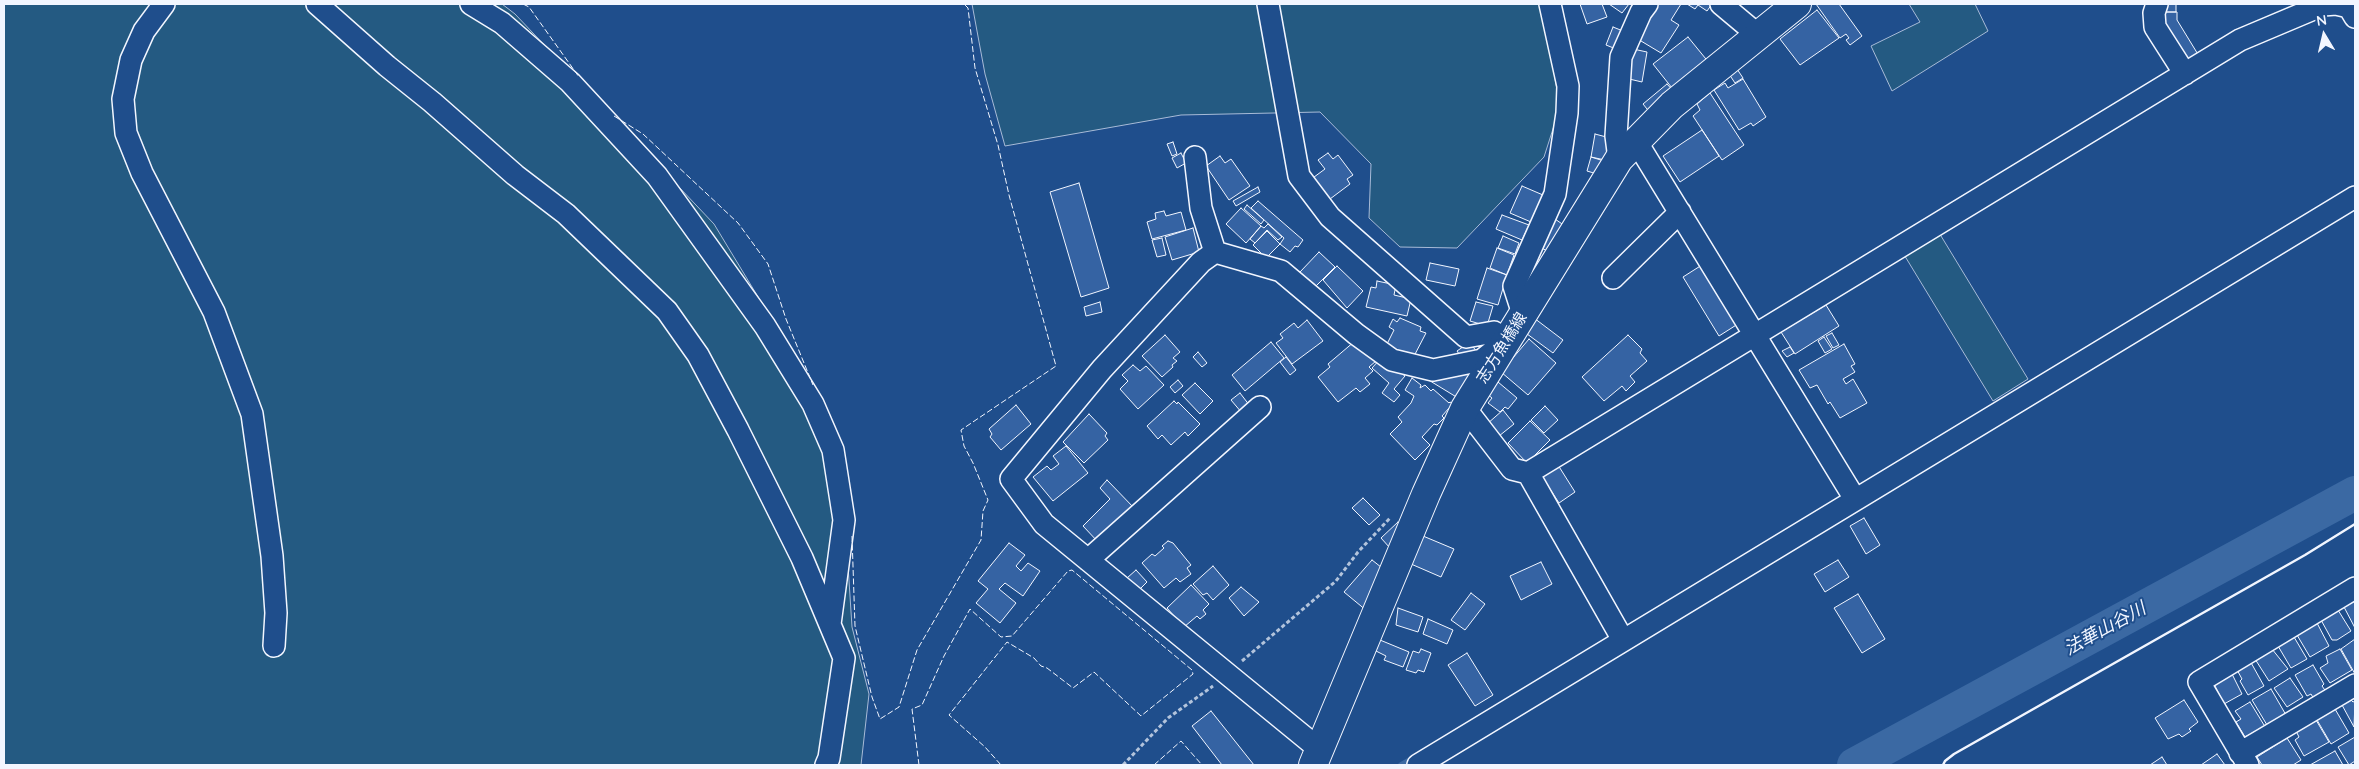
<!DOCTYPE html>
<meta charset="utf-8">
<style>
body{margin:0}
#map{position:relative;width:2359px;height:769px;overflow:hidden;background:#1f4e8c;font-family:Quicksand,sans-serif}
canvas{display:block}
.frame{position:absolute;inset:0;border:5px solid #f2f6ff;pointer-events:none}
.north{position:absolute;left:2299px;top:10px;width:50px;height:50px;-webkit-text-stroke:4px #1f4e8c;paint-order:stroke;rotate:351deg;font-size:14px;font-weight:700;line-height:20px;text-align:center;color:#f2f6ff}
.north::after{content:'';display:block;margin:auto;width:18px;height:22px;background:#f2f6ff;clip-path:polygon(50% 0,100% 100%,50% 72%,0 100%)}
</style>
<div id="map">
<canvas width="2359" height="769"></canvas>
<div class="frame"></div>
<div class="north">N</div>
</div>
<script>
const ctx = document.querySelector('canvas').getContext('2d');
ctx.lineJoin = 'round';
function paint(path, color) { ctx.fillStyle = color; ctx.fill(path, 'evenodd'); }
const poly = rows => new Path2D(rows.map(r => 'M' + r).join(''));
function strokePath(path, color, width, dash) { ctx.strokeStyle = color; ctx.lineWidth = width; ctx.lineCap = dash ? 'butt' : 'round'; ctx.setLineDash(dash || []); ctx.stroke(path); }
function label(font, color, halo, rows, align = 'center') {
  ctx.font = font + ' Quicksand,"Noto Sans JP",sans-serif'; ctx.lineWidth = 4; ctx.setLineDash([]); ctx.textBaseline = 'middle'; ctx.strokeStyle = halo; ctx.fillStyle = color; for (const [text, x, y, turn = 0] of rows) {
    ctx.save(); ctx.translate(x, y); ctx.rotate((+turn || 0) * Math.PI / 180); ctx.textAlign = isNaN(turn) ? turn : align; if (halo) ctx.strokeText(text, 0, 0); ctx.fillText(text, 0, 0); ctx.restore();
  }
}
const green = poly([
 [4,4,502,4,515,14,714,224,801,368,841,457,852,627,869,694,861,765,4,765,4,4],
 [972,4,1542,4,1560,107,1544,157,1457,248,1400,247,1369,218,1371,164,1320,112,1181,115,1005,146,985,74,972,4],
 [1909,4,1975,4,1988,31,1892,91,1871,46,1920,22,1909,4],
 [1938,231,2028,379,1993,401,1903,253,1938,231]
]);
paint(green, '#245a82');
strokePath(green, '#a8bbd7', 1);
strokePath(poly([
 [1401,765,1415,757]
]), '#3b69a3', 5.5);
strokePath(poly([
 [1854,765,2355,493]
]), '#3b69a3', 34);
const building = poly([
 [1580,4,1602,4,1607,17,1587,24,1580,4],
 [1609,4,1629,4,1622,13,1609,4],
 [1657,4,1681,4,1671,20,1679,25,1661,53,1636,38,1657,4],
 [1687,4,1712,4,1707,11,1698,5,1695,9,1687,4],
 [1816,4,1839,4,1862,36,1850,45,1846,40,1849,38,1846,34,1840,38,1816,4],
 [2164,4,2176,4,2176,12,2164,12,2164,4],
 [1817,10,1839,38,1800,65,1780,39,1817,10],
 [2161,12,2177,12,2177,20,2199,56,2187,63,2162,25,2161,12],
 [1613,27,1623,31,1616,49,1606,45,1613,27],
 [1688,37,1710,64,1672,88,1653,64,1688,37],
 [1633,49,1647,52,1642,82,1625,78,1633,49],
 [1737,69,1743,78,1735,83,1729,74,1737,69],
 [1743,79,1766,117,1753,126,1751,123,1739,130,1714,90,1725,83,1728,88,1743,79],
 [1667,84,1676,94,1651,114,1643,104,1667,84],
 [1710,93,1744,145,1722,160,1693,116,1700,110,1697,104,1710,93],
 [1702,130,1719,156,1680,182,1663,156,1702,130],
 [1595,134,1610,138,1605,160,1591,157,1595,134],
 [1173,142,1177,154,1172,156,1167,144,1173,142],
 [1181,153,1186,163,1177,168,1172,158,1181,153],
 [1328,153,1333,159,1338,155,1353,175,1347,179,1350,184,1326,202,1310,180,1325,169,1318,160,1328,153],
 [1220,156,1225,163,1231,159,1250,186,1229,200,1206,166,1220,156],
 [1591,157,1604,161,1597,174,1587,171,1591,157],
 [1079,183,1109,288,1081,297,1050,192,1079,183],
 [1522,186,1543,195,1531,222,1510,213,1522,186],
 [1258,187,1260,192,1236,206,1233,201,1258,187],
 [1258,201,1303,240,1298,247,1295,246,1290,252,1280,244,1284,238,1251,208,1258,201],
 [1247,205,1264,220,1261,224,1244,209,1247,205],
 [1241,208,1261,226,1246,243,1226,224,1241,208],
 [1164,211,1166,216,1181,212,1186,230,1152,239,1147,222,1156,219,1155,213,1164,211],
 [1502,215,1529,225,1522,240,1496,229,1502,215],
 [1555,219,1565,226,1549,252,1538,246,1555,219],
 [1268,224,1282,237,1278,240,1267,230,1255,243,1250,239,1261,226,1264,228,1268,224],
 [1193,228,1199,252,1172,260,1165,237,1193,228],
 [1267,231,1280,244,1266,258,1253,245,1267,231],
 [1503,236,1519,243,1515,254,1498,248,1503,236],
 [1162,238,1166,255,1157,257,1152,240,1162,238],
 [1497,248,1514,255,1507,275,1490,268,1497,248],
 [1319,252,1335,267,1315,287,1300,272,1319,252],
 [1430,263,1459,269,1455,286,1426,280,1430,263],
 [1705,263,1741,322,1719,336,1683,277,1705,263],
 [1337,266,1363,291,1347,308,1323,280,1337,266],
 [1487,268,1507,275,1498,305,1477,299,1487,268],
 [1377,281,1396,285,1394,295,1411,299,1407,316,1366,307,1371,287,1376,288,1377,281],
 [1100,302,1102,312,1086,316,1084,307,1100,302],
 [1476,302,1493,306,1487,326,1470,321,1476,302],
 [1826,305,1839,326,1795,354,1781,332,1826,305],
 [1400,318,1421,327,1420,331,1426,333,1412,360,1386,346,1394,330,1389,327,1393,319,1397,322,1400,318],
 [1534,318,1563,340,1553,353,1523,331,1534,318],
 [1307,320,1323,341,1292,364,1276,343,1283,338,1280,334,1294,323,1298,328,1307,320],
 [1832,333,1839,345,1833,348,1826,336,1832,333],
 [1165,335,1180,352,1173,358,1177,361,1172,365,1173,367,1162,377,1142,356,1165,335],
 [1628,335,1642,349,1640,353,1647,361,1630,376,1635,382,1626,391,1622,386,1604,401,1582,377,1628,335],
 [1824,337,1832,349,1825,353,1818,341,1824,337],
 [1529,339,1556,363,1528,395,1501,372,1529,339],
 [1355,341,1376,361,1369,367,1373,371,1365,378,1370,384,1360,392,1356,388,1338,402,1318,377,1330,367,1328,364,1355,341],
 [1271,342,1284,358,1245,391,1232,375,1271,342],
 [1470,342,1476,351,1463,360,1457,351,1470,342],
 [1844,344,1855,364,1851,366,1855,372,1843,379,1846,384,1853,379,1867,403,1840,418,1830,402,1828,404,1817,385,1810,388,1799,370,1844,344],
 [1790,347,1794,353,1787,357,1782,351,1790,347],
 [1198,352,1207,363,1202,367,1193,357,1198,352],
 [1286,357,1296,370,1290,375,1280,362,1286,357],
 [1381,358,1405,376,1394,389,1400,395,1394,402,1382,393,1389,383,1372,368,1381,358],
 [1133,365,1140,371,1146,366,1164,385,1138,409,1120,389,1128,381,1122,375,1133,365],
 [1480,365,1458,398,1422,376,1444,372,1453,377,1457,372,1480,365],
 [1412,378,1421,385,1420,388,1425,385,1431,391,1433,389,1449,403,1450,402,1455,405,1452,410,1449,408,1442,416,1444,418,1437,425,1434,424,1422,437,1430,445,1415,460,1390,434,1402,422,1398,417,1411,403,1414,396,1405,390,1412,378],
 [1178,380,1183,386,1175,393,1170,387,1178,380],
 [1498,382,1517,398,1508,409,1505,407,1500,412,1488,403,1492,398,1487,394,1498,382],
 [1195,383,1213,401,1200,414,1182,395,1195,383],
 [1240,393,1250,406,1242,413,1231,400,1240,393],
 [1174,401,1177,404,1178,402,1200,424,1188,436,1185,432,1171,445,1162,435,1158,439,1147,426,1174,401],
 [1016,405,1031,424,1001,450,990,437,992,434,989,429,1016,405],
 [1545,406,1558,420,1544,433,1531,420,1545,406],
 [1503,410,1514,424,1499,436,1487,424,1503,410],
 [1089,414,1107,433,1105,436,1108,440,1084,463,1063,442,1089,414],
 [1530,421,1550,440,1527,463,1508,443,1530,421],
 [1066,446,1088,473,1053,501,1033,477,1047,466,1051,470,1059,464,1053,456,1066,446],
 [1558,465,1575,492,1559,503,1541,475,1558,465],
 [1107,480,1135,509,1099,543,1083,526,1110,499,1100,488,1107,480],
 [1363,498,1380,515,1369,525,1352,508,1363,498],
 [1864,518,1880,545,1866,554,1850,526,1864,518],
 [1398,522,1407,532,1390,548,1381,538,1398,522],
 [1423,536,1454,549,1441,577,1411,564,1423,536],
 [1168,541,1173,543,1191,565,1187,568,1191,574,1180,582,1176,578,1164,588,1142,563,1152,554,1155,556,1164,548,1162,546,1168,541],
 [1009,543,1025,555,1016,566,1021,571,1028,563,1040,571,1023,596,1005,583,999,589,1016,603,1000,623,976,603,988,589,978,581,1009,543],
 [1372,560,1386,571,1367,611,1344,592,1372,560],
 [1838,560,1849,577,1825,592,1814,574,1838,560],
 [1541,562,1552,584,1521,600,1510,576,1541,562],
 [1213,566,1229,585,1213,600,1207,593,1203,595,1193,584,1213,566],
 [1136,570,1147,582,1139,590,1127,578,1136,570],
 [1191,585,1209,604,1203,610,1206,614,1200,619,1197,616,1184,627,1167,608,1191,585],
 [1241,587,1259,602,1244,616,1229,598,1241,587],
 [1471,593,1485,604,1465,630,1451,620,1471,593],
 [1858,594,1885,639,1862,653,1834,608,1858,594],
 [2355,601,2355,628,2344,607,2355,601],
 [1398,608,1423,617,1418,632,1396,625,1398,608],
 [2338,610,2351,631,2337,640,2332,640,2321,620,2338,610],
 [1428,619,1453,630,1447,644,1423,634,1428,619],
 [2317,623,2329,646,2310,657,2297,635,2317,623],
 [2294,637,2307,659,2291,668,2278,646,2294,637],
 [2355,639,2355,674,2341,649,2355,639],
 [1380,640,1409,652,1403,667,1384,660,1386,656,1376,651,1380,640],
 [1421,649,1431,653,1424,672,1418,670,1416,673,1406,670,1413,651,1419,653,1421,649],
 [2272,649,2288,669,2269,681,2255,659,2272,649],
 [2340,649,2352,670,2330,683,2320,668,2328,663,2326,656,2340,649],
 [1467,653,1493,695,1475,706,1448,665,1467,653],
 [2249,659,2264,686,2248,695,2240,681,2242,679,2236,668,2249,659],
 [2313,665,2324,684,2322,686,2327,693,2315,701,2311,694,2307,696,2295,675,2313,665],
 [2231,672,2242,694,2224,704,2213,682,2231,672],
 [2290,678,2303,697,2287,707,2274,688,2290,678],
 [2271,689,2286,715,2267,725,2252,700,2271,689],
 [2184,700,2198,722,2189,729,2191,731,2182,737,2179,734,2168,739,2155,718,2184,700],
 [2351,700,2353,702,2355,701,2354,727,2342,705,2351,700],
 [2250,702,2264,725,2268,728,2257,735,2254,732,2245,737,2236,722,2241,719,2235,711,2250,702],
 [2335,709,2349,733,2331,744,2317,720,2335,709],
 [1211,711,1254,765,1222,765,1192,726,1211,711],
 [2316,720,2329,742,2304,756,2295,740,2299,737,2296,731,2316,720],
 [2355,737,2355,761,2349,765,2338,747,2355,737],
 [2287,738,2301,760,2293,765,2262,765,2257,757,2287,738],
 [2335,751,2343,765,2310,765,2335,751],
 [2217,754,2225,765,2201,765,2217,754],
 [2162,757,2167,765,2150,765,2162,757]
]);
paint(building, '#3563a3');
strokePath(building, '#f2f6ff', 1);
const minor = poly([
 [164,4,144,31,131,60,123,99,126,133,142,173,214,312,252,414,272,556,276,613,274,646],
 [317,4,387,66,432,102,515,175,566,214,667,311,698,355,738,430,802,558,844,658,829,758,826,765],
 [471,4,502,23,570,82,657,176,765,326,813,404,833,450,844,520,830,624],
 [1268,4,1299,176,1330,217,1466,337,1494,332,1506,341,1482,360,1433,370,1392,360,1356,334,1281,271,1215,252,1201,262,1102,369,1011,479,1044,524,1319,749],
 [1721,4,1758,35],
 [2157,4,2154,13,2155,27,2185,74],
 [1636,141,1855,499],
 [1195,157,1201,208,1215,252],
 [1619,159,1616,136,1621,57,1641,12,1647,4],
 [1613,278,1680,212],
 [1523,314,1514,286,1555,194,1567,113,1568,86,1550,4],
 [1465,408,1512,469,1528,473,2240,40,2323,5,2336,4,2349,7,2355,17],
 [1528,473,1623,640],
 [1088,560,1260,407],
 [2240,753,2355,685],
 [1418,765,2355,197],
 [2248,765,2199,682,2355,588]
]);
const major = poly([
 [1313,765,1426,494,1465,408,1619,159,1672,105,1797,4]
]);
strokePath(minor, '#f2f6ff', 24);
strokePath(major, '#f2f6ff', 30);
strokePath(poly([
 [1242,661,1336,581,1358,552,1390,518],
 [1123,765,1168,718,1213,686]
]), '#b3c4dc', 3, [4, 2.5]);
strokePath(minor, '#1f4e8c', 21);
strokePath(major, '#1f4e8c', 28);
strokePath(poly([
 [523,4,529,7,579,77],
 [614,116,643,134,738,223,768,264,786,319,813,385],
 [852,536,855,626,872,697,880,719,899,707,917,650,981,540,983,511,988,500,973,463,964,446,961,430,1056,366,1009,195,998,145,975,68,968,8,964,4],
 [919,765,912,709,922,705,944,656,970,609,1001,637,1012,636,1068,571,1072,570,1192,670,1193,674,1141,716,1094,672,1073,688,1047,668,1041,666,1034,658,1007,642,949,715,985,747,1001,765],
 [1154,765,1181,741,1202,765]
]), '#f2f6ff', 1, [6, 2.5]);
strokePath(poly([
 [1943,765,1945,761,1954,754,2305,555,2355,524]
]), '#f2f6ff', 2.5);
label('16px', '#f2f6ff', '#1f4e8c', [
 ["志方魚橋線",1502,348,-58]
]);
label('italic 18px', '#f2f6ff', '#1f4e8c', [
 ["法華山谷川",2105,629,-29]
]);
</script>
